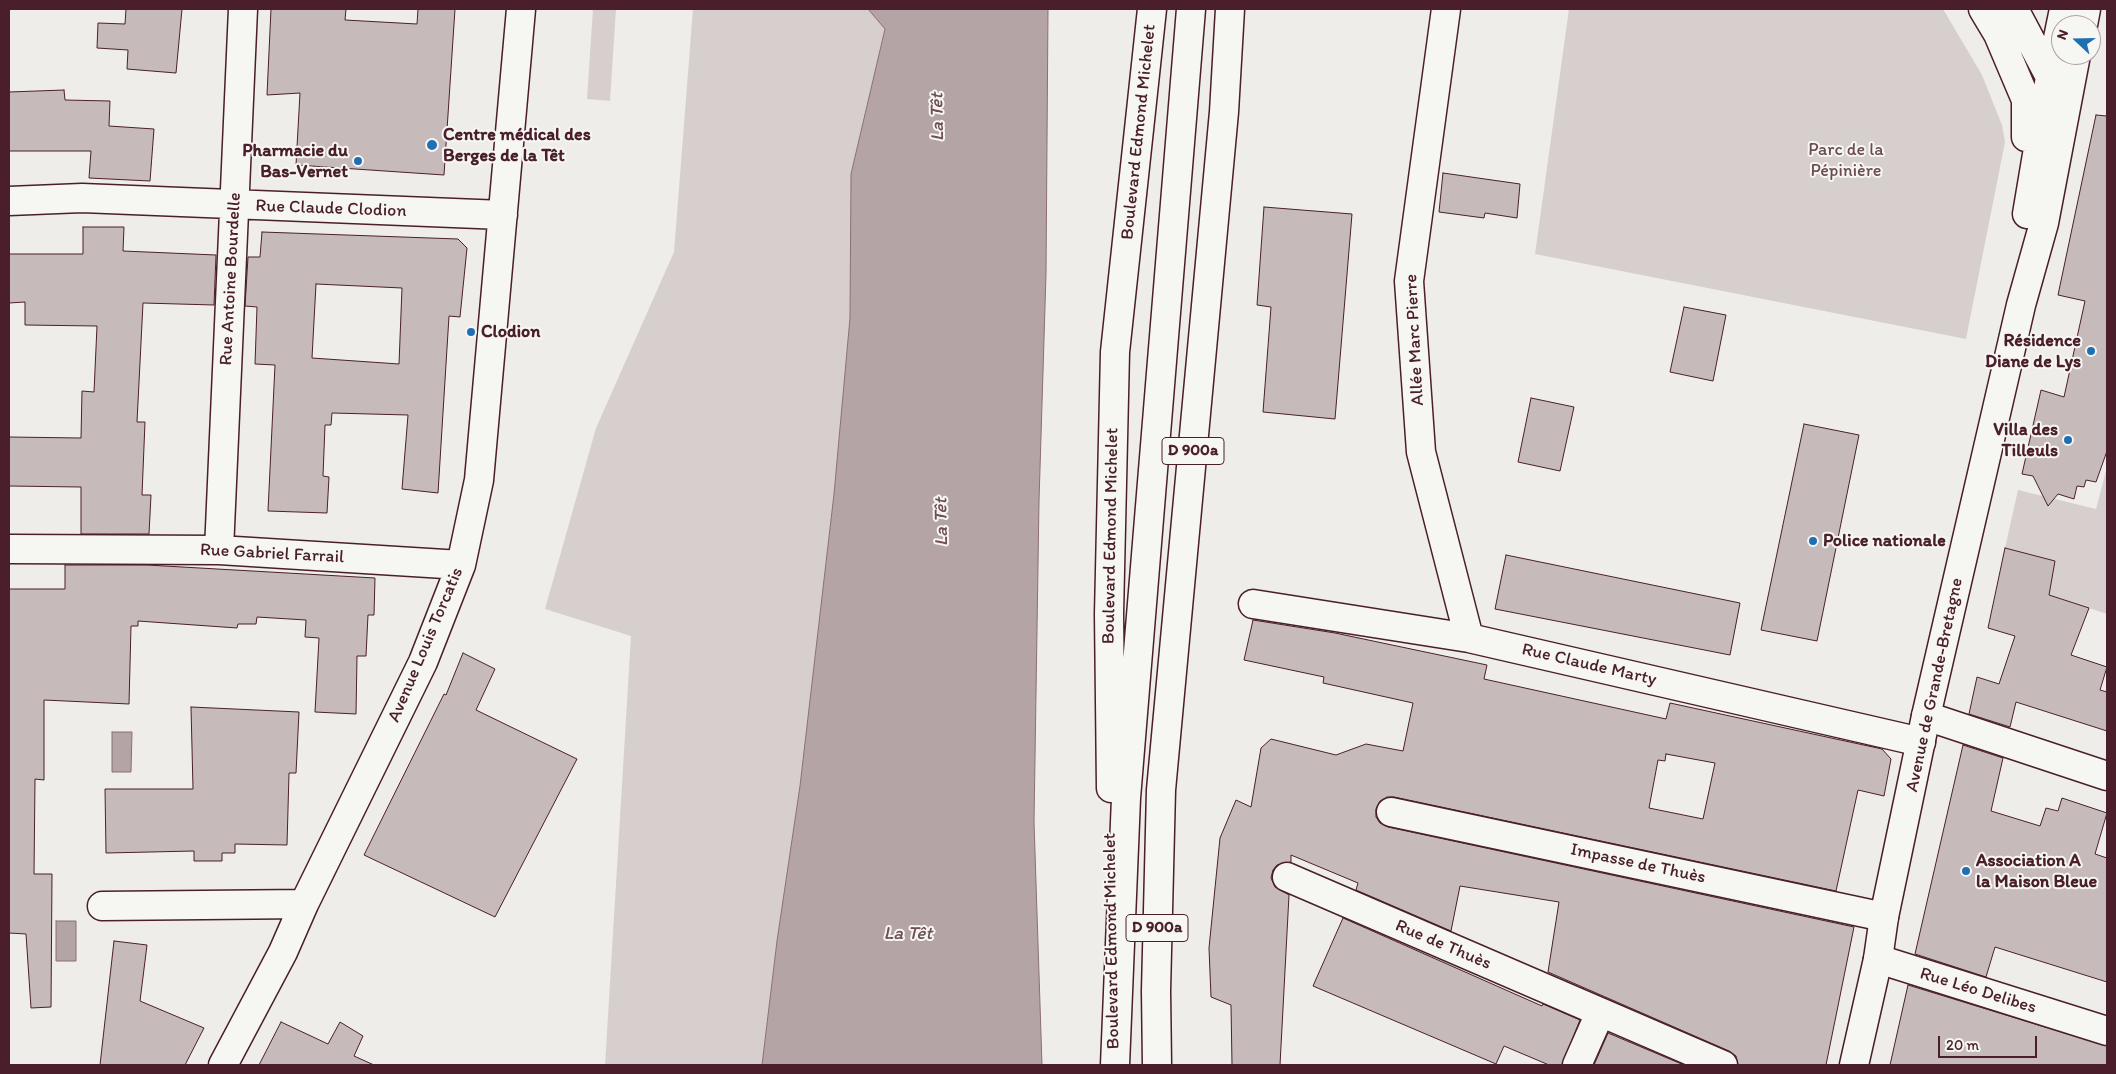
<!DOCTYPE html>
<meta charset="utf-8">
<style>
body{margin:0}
#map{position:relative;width:2116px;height:1074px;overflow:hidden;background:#efedea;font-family:Itim,sans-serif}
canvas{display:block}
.frame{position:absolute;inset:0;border:10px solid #4a1f2b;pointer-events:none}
.north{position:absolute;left:2051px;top:15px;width:50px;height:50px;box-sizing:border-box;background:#f6f6f2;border:1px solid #b1a0a2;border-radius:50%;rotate:291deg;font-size:14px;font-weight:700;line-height:20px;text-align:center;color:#4a1f2b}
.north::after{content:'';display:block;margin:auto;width:18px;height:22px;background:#1f6fb2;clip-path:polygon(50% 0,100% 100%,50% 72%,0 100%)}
.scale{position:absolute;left:1938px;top:1036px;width:99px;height:22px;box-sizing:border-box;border:2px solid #4a1f2b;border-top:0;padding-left:6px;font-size:15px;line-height:18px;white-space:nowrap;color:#4a1f2b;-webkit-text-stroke:4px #f6f6f2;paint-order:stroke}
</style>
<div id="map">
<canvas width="2116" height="1074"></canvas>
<div class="frame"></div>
<div class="north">N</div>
<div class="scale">20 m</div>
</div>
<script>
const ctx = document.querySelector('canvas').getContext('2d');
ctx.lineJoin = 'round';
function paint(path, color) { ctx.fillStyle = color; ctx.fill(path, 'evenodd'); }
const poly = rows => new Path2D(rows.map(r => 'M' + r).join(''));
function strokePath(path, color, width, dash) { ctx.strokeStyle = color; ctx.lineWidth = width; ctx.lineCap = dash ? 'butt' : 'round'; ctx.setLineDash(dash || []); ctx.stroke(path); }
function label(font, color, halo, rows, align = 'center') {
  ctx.font = font + ' Itim,sans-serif'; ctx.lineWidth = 4; ctx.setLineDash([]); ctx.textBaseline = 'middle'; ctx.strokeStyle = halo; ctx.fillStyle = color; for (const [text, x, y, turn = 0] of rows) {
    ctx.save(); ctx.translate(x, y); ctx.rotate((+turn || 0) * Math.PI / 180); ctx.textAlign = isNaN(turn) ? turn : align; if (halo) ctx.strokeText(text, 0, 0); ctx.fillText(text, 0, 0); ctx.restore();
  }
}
paint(poly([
 [593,9,616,9,610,101,587,99],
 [693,9,868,9,885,29,851,174,850,318,834,494,800,786,777,941,762,1065,605,1065,631,636,545,609,596,428,674,252],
 [1569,9,1943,9,1982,75,2002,125,2005,142,1966,339,1535,254],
 [2107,467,2107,614,2049,595,2054,561,2005,548,2018,490,2096,509]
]), '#d7cfce');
const water = poly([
 [868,9,1048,9,1046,274,1039,501,1034,822,1042,1065,762,1065,777,941,800,786,834,494,850,318,851,174,885,29,868,9],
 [112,732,132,732,131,772,112,772,112,732],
 [56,921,76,921,76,961,56,961,56,921]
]);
paint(water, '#b4a4a5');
strokePath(water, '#8a6f74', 1);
const building = poly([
 [126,9,182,9,176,73,127,69,128,50,97,48,98,23,125,24,126,9],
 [271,9,346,9,345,20,417,24,418,9,455,9,444,175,296,165,300,93,267,95,271,9],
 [64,90,65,100,110,101,109,126,154,129,150,181,89,178,91,151,9,151,9,92,64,90],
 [2096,115,2107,116,2107,451,2096,482,2086,480,2084,487,2077,486,2074,499,2058,494,2048,506,2033,476,2022,474,2041,390,2064,397,2085,301,2058,295,2096,115],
 [1443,173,1520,184,1517,218,1485,213,1484,218,1439,212,1443,173],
 [1264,207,1352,214,1335,419,1263,412,1271,307,1257,305,1264,207],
 [83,227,124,227,123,251,216,255,214,305,143,303,137,422,145,422,142,495,151,495,149,534,81,534,81,487,9,486,9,437,81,438,82,391,94,392,97,326,25,325,25,302,9,303,9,254,83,254,83,227],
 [262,232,458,239,467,248,460,317,449,316,438,493,402,489,408,415,332,413,331,425,325,425,323,476,329,477,327,513,268,511,275,365,255,364,257,307,245,306,248,257,260,257,262,232],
 [316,284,402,288,399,364,312,358,316,284],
 [1684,307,1726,315,1713,381,1670,372,1684,307],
 [1531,398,1574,407,1560,471,1518,462,1531,398],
 [1804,424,1859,435,1817,641,1761,630,1804,424],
 [2005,548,2055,561,2049,595,2089,608,2071,655,2107,667,2100,690,2107,692,2107,731,2016,702,2010,727,1969,714,1977,677,1999,684,2015,636,1988,628,2005,548],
 [1506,555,1740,603,1730,655,1495,609,1506,555],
 [65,565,147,565,375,578,374,615,368,615,366,656,357,656,356,714,315,712,319,638,305,637,306,620,257,617,256,624,238,624,237,628,138,621,138,626,131,626,129,704,44,700,44,780,35,779,34,874,52,874,51,1007,31,1008,26,934,9,933,9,589,65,589,65,565],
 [1253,620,1335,633,1487,665,1484,679,1666,719,1670,703,1882,749,1891,759,1884,796,1858,790,1836,891,1394,797,1387,797,1380,801,1376,809,1376,817,1380,823,1388,827,1854,927,1826,1065,1738,1065,1736,1056,1729,1051,1548,972,1559,902,1460,886,1451,931,1356,890,1358,883,1291,855,1291,862,1277,865,1273,870,1271,878,1275,887,1289,895,1280,1065,1232,1065,1231,1005,1211,997,1209,948,1220,838,1236,800,1251,807,1261,748,1271,739,1336,755,1366,744,1403,751,1413,703,1323,683,1324,677,1244,660,1253,620],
 [1666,754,1715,763,1703,819,1649,808,1658,760,1665,761,1666,754],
 [463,653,495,669,476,710,577,759,495,917,364,855,444,694,446,695,463,653],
 [191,707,299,712,296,773,289,773,287,845,235,844,235,853,222,853,222,861,194,861,194,851,106,853,105,789,193,789,191,707],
 [1963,745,2003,758,1991,811,2040,826,2046,808,2058,811,2062,798,2107,813,2095,854,2107,858,2107,982,1995,947,1986,977,1915,954,1963,745],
 [1343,918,1542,1006,1543,1004,1580,1020,1562,1065,1549,1065,1504,1046,1496,1064,1313,986,1343,918],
 [114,941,147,945,140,1001,204,1028,185,1065,100,1065,114,941],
 [1908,985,2107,1046,2107,1065,1890,1065,1908,985],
 [281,1022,328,1044,340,1022,363,1036,354,1056,374,1065,259,1065,281,1022],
 [1608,1033,1684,1065,1594,1065,1608,1033]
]);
paint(building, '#c6babb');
strokePath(building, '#4a1f2b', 1);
const street = poly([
 [1446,9,1409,281,1421,452,1469,638],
 [9,201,82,198,503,215],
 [9,549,219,550,461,565],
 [219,550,243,9],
 [1253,604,1469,638,1921,742],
 [1926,716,2107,776],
 [1391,812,1884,917],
 [1287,877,1723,1065],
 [102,906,304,904],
 [1878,959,2107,1031],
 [223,1065,283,952,304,904,423,662,461,565,479,480,521,9],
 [1577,1065,1600,1013]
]);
const secondary = poly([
 [1983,9,1998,34,2026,100,2026,137],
 [2014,9,2050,77,2051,85],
 [2083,25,2086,9],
 [2027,214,2050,77,2064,9],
 [1854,1065,1878,959,1884,917,1926,716,2021,305,2044,223,2076,55]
]);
const highway = poly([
 [1111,788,1109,614,1115,352,1152,9],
 [1115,1065,1126,798,1191,9],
 [1157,1065,1156,991,1161,790,1224,112,1230,9]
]);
strokePath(street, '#4a1f2b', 31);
strokePath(secondary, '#4a1f2b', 31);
strokePath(highway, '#4a1f2b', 31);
strokePath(street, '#f6f6f2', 28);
strokePath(secondary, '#f6f6f2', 28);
strokePath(highway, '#f6f6f2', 28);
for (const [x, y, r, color] of [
 [432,145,6,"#1f6fb2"],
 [358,161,5,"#1f6fb2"],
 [471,332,5,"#1f6fb2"],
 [2091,351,5,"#1f6fb2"],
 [2068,440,5,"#1f6fb2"],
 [1813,541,5,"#1f6fb2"],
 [1966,871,5,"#1f6fb2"]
]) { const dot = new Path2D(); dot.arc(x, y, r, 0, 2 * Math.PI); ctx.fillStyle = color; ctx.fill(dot); strokePath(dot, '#f6f6f2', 2); }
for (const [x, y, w] of [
 [1193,451,62],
 [1157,928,62]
]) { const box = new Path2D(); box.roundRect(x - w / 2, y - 13.5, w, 27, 4); ctx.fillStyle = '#f6f6f2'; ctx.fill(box); strokePath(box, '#4a1f2b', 1); }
label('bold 16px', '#4a1f2b', null, [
 ["D 900a",1193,451],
 ["D 900a",1157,928]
]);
label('18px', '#4a1f2b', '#f6f6f2', [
 ["Boulevard Edmond Michelet",1139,132,-84],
 ["Rue Claude Clodion",331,209,2],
 ["Rue Antoine Bourdelle",231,279,-87],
 ["Allée Marc Pierre",1415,340,-93],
 ["Boulevard Edmond Michelet",1111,536,-89],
 ["Rue Gabriel Farrail",272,554,3],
 ["Avenue Louis Torcatis",426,645,-67],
 ["Rue Claude Marty",1589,665,13],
 ["Avenue de Grande-Bretagne",1935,685,-78],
 ["Impasse de Thuès",1638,864,12],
 ["Boulevard Edmond Michelet",1112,941,-91],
 ["Rue de Thuès",1443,945,23],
 ["Rue Léo Delibes",1978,991,17]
]);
label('bold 18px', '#4a1f2b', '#f6f6f2', [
 ["Centre médical des",443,135],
 ["Berges de la Têt",443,156],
 ["Pharmacie du",348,151,"right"],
 ["Bas-Vernet",348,172,"right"],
 ["Clodion",481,332],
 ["Résidence",2081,341,"right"],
 ["Diane de Lys",2081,362,"right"],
 ["Villa des",2058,430,"right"],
 ["Tilleuls",2058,451,"right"],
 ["Police nationale",1823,541],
 ["Association A",1976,861],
 ["la Maison Bleue",1976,882]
], 'left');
label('18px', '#6d4b54', '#f6f6f2', [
 ["Parc de la",1846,150],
 ["Pépinière",1846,171]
]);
label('italic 19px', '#6f4e56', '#f6f6f2', [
 ["La Têt",938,117,-91],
 ["La Têt",942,522,-91],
 ["La Têt",908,934]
]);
</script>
